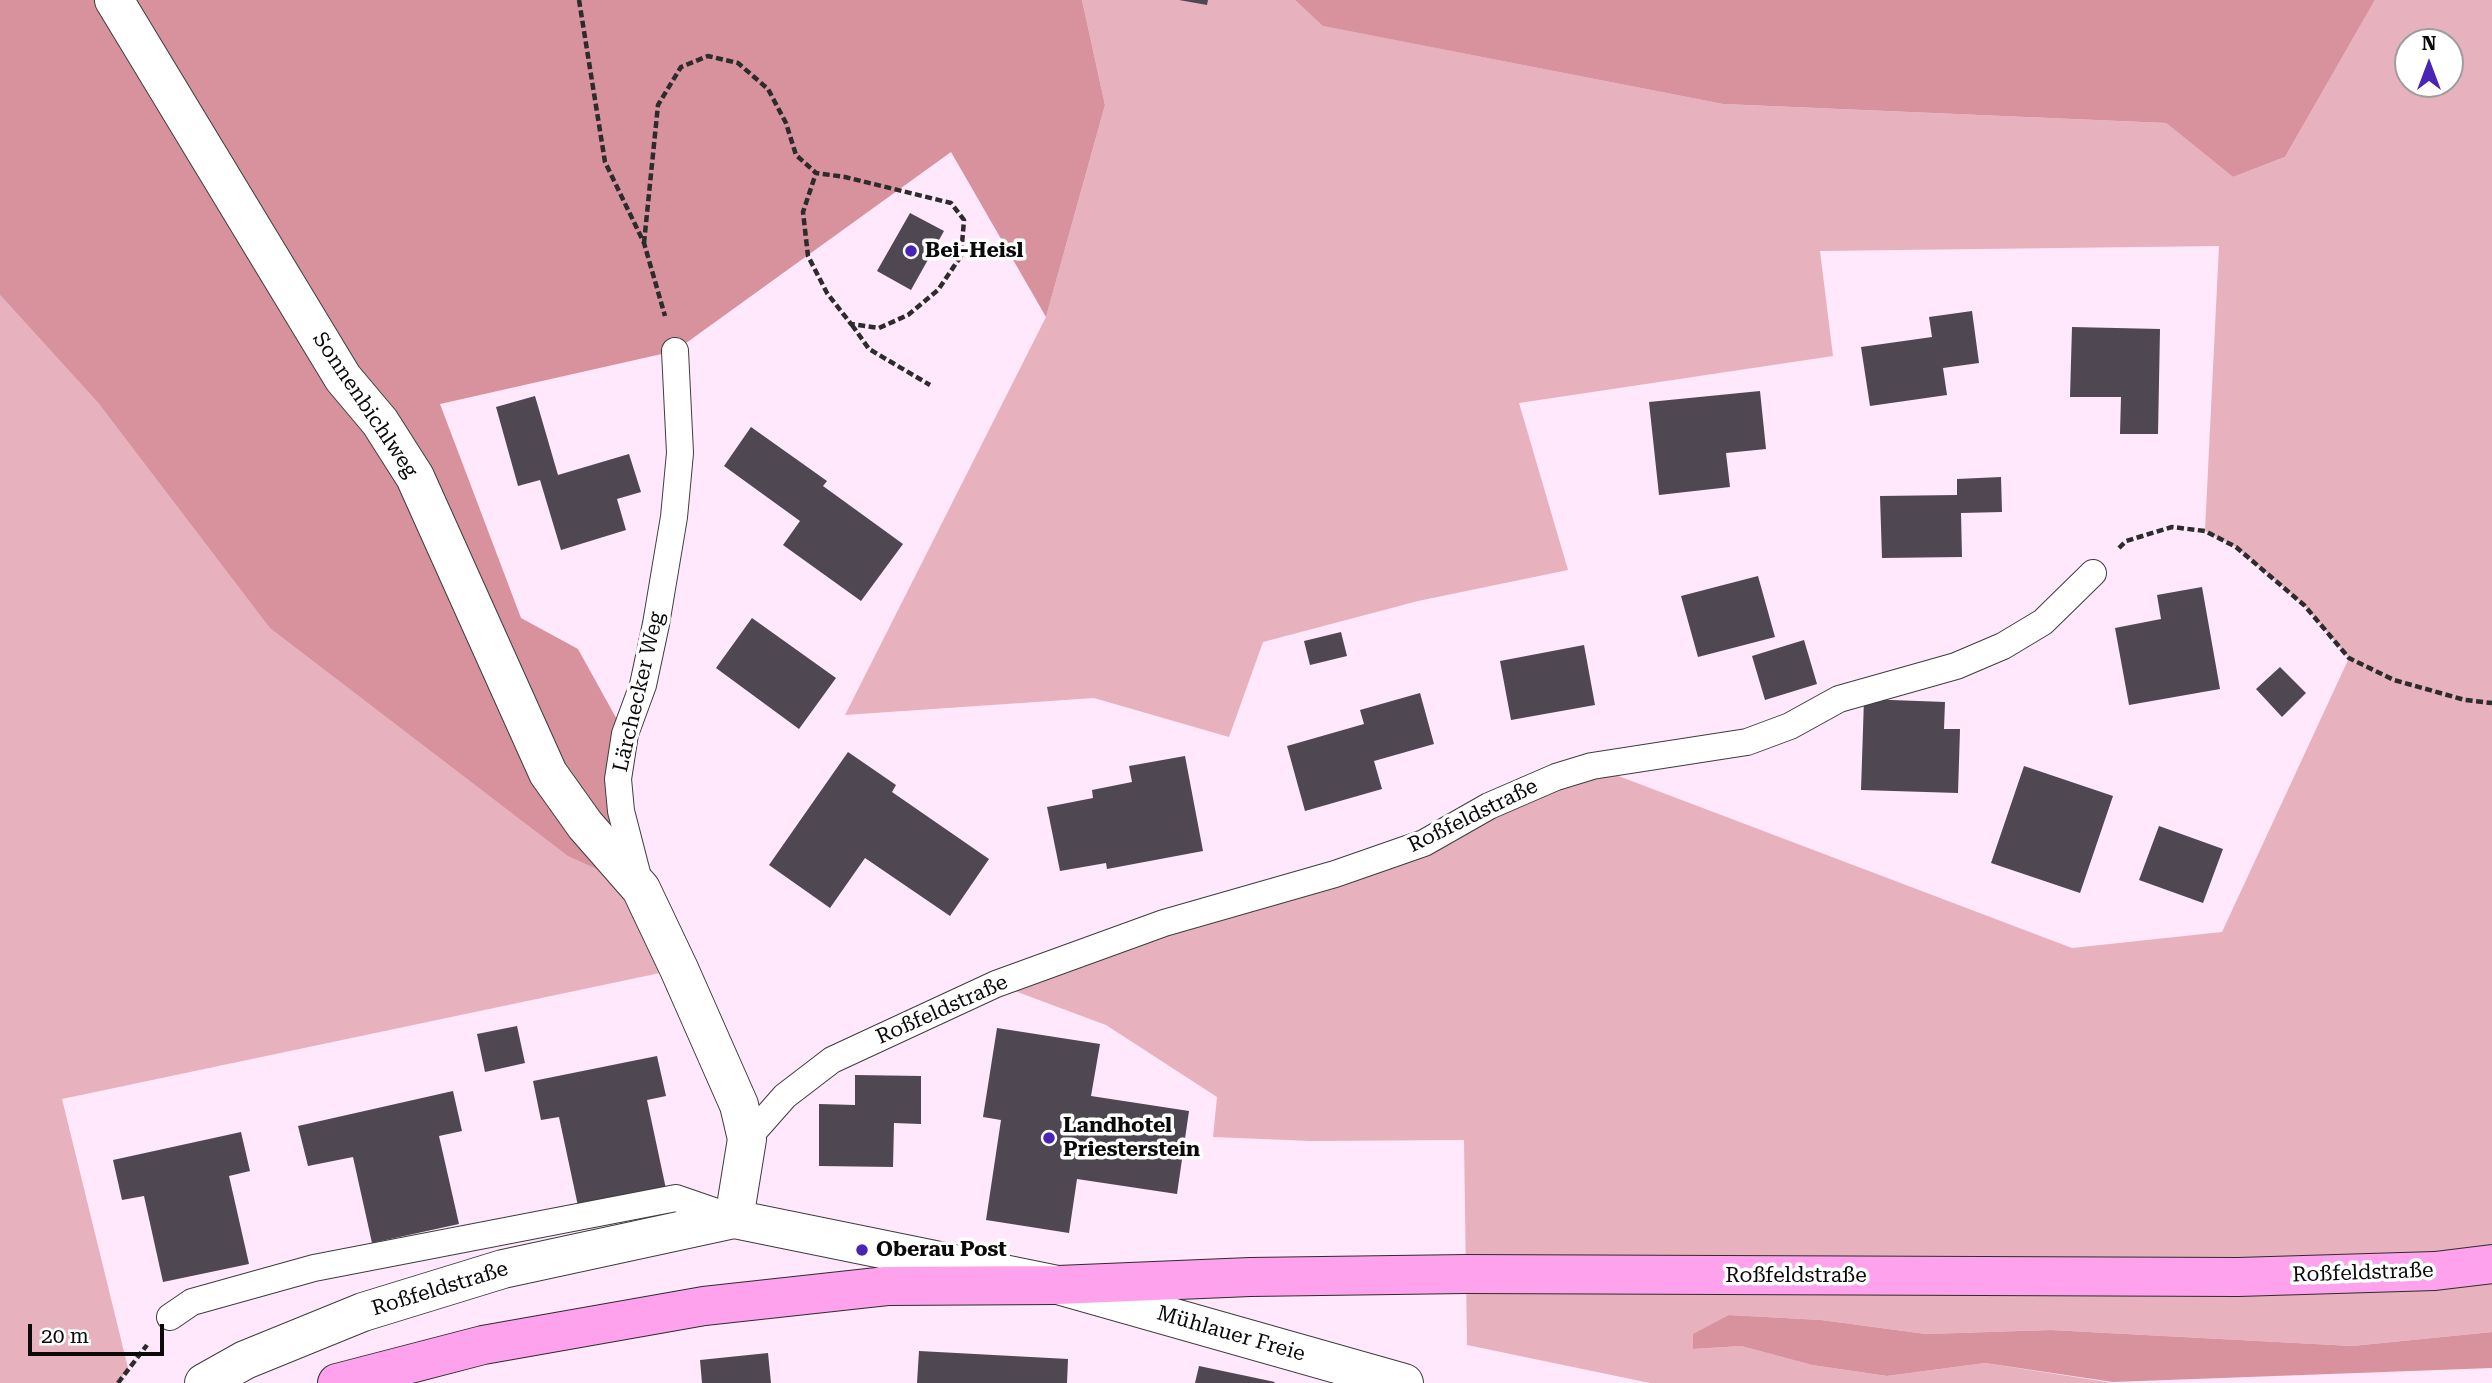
<!DOCTYPE html>
<meta charset="utf-8">
<style>
body{margin:0}
#map{position:relative;width:2492px;height:1383px;overflow:hidden;background:#ffe7fc;font-family:"Roboto Serif",serif}
canvas{display:block}
.north{position:absolute;left:2394px;top:28px;width:70px;height:70px;box-sizing:border-box;background:#fff;border:2px solid #9d9d9d;border-radius:50%;rotate:0deg;font-size:19px;font-weight:700;line-height:28px;text-align:center;color:#0a0a0a}
.north::after{content:'';display:block;margin:auto;width:24px;height:32px;background:#4925b7;clip-path:polygon(50% 0,100% 100%,50% 72%,0 100%)}
.scale{position:absolute;left:28px;top:1324px;width:136px;height:32px;box-sizing:border-box;border:4px solid #0a0a0a;border-top:0;padding-left:9px;font-size:21px;line-height:24px;white-space:nowrap;color:#0a0a0a;-webkit-text-stroke:5px #fff;paint-order:stroke}
</style>
<div id="map">
<canvas width="2492" height="1383"></canvas>
<div class="north">N</div>
<div class="scale">20 m</div>
</div>
<script>
const ctx = document.querySelector('canvas').getContext('2d');
ctx.lineJoin = 'round';
function paint(path, color) { ctx.fillStyle = color; ctx.fill(path, 'evenodd'); }
const poly = rows => new Path2D(rows.map(r => 'M' + r).join(''));
function strokePath(path, color, width, dash) { ctx.strokeStyle = color; ctx.lineWidth = width; ctx.lineCap = dash ? 'butt' : 'round'; ctx.setLineDash(dash || []); ctx.stroke(path); }
function label(font, color, halo, rows, align = 'center') {
  ctx.font = font + ' "Roboto Serif",serif'; ctx.lineWidth = 7; ctx.setLineDash([]); ctx.textBaseline = 'middle'; ctx.strokeStyle = halo; ctx.fillStyle = color; for (const [text, x, y, turn = 0] of rows) {
    ctx.save(); ctx.translate(x, y); ctx.rotate((+turn || 0) * Math.PI / 180); ctx.textAlign = isNaN(turn) ? turn : align; if (halo) ctx.strokeText(text, 0, 0); ctx.fillText(text, 0, 0); ctx.restore();
  }
}
paint(poly([
 [1082,0,1295,0,1324,26,1723,104,2166,123,2233,177,2285,157,2375,0,2492,0,2492,1332,2352,1346,2051,1330,1926,1334,1821,1320,1729,1315,1693,1349,1741,1346,1812,1365,1887,1376,1985,1363,2113,1383,1650,1383,1467,1345,1464,1140,1311,1141,1213,1137,1217,1097,1106,1025,996,984,1335,874,1592,766,2072,948,2222,932,2349,658,2304,605,2236,547,2205,531,2219,246,1820,251,1833,356,1519,403,1568,570,1418,601,1263,642,1229,737,1094,698,845,715,1046,317,1105,105],
 [2408,42,2450,42,2450,84,2408,84],
 [0,295,100,405,641,889,679,969,62,1099,128,1368,118,1383,0,1383]
]), '#e7b2be');
paint(poly([
 [0,0,1082,0,1105,105,1046,317,951,152,675,351,440,404,521,618,578,649,625,734,641,889,568,856,270,628,100,405,0,295],
 [1295,0,2375,0,2285,157,2233,177,2166,123,1723,104,1323,26],
 [1729,1315,1821,1320,1926,1334,2051,1330,2352,1346,2492,1332,2492,1368,2113,1382,1985,1363,1887,1376,1812,1365,1741,1346,1693,1349,1693,1334]
]), '#d8929d');
paint(poly([
 [1179,0,1208,0,1207,5],
 [910,213,944,231,911,290,877,271],
 [1972,311,1979,363,1943,368,1947,395,1870,406,1861,347,1932,337,1929,317],
 [2072,327,2160,329,2158,434,2120,434,2121,397,2070,397],
 [1760,391,1766,449,1726,453,1730,487,1659,495,1649,402],
 [535,396,558,475,629,454,641,492,617,499,626,530,561,550,540,480,518,486,496,407],
 [751,427,827,481,823,486,903,544,861,601,783,545,800,521,724,466],
 [2001,477,2002,512,1961,513,1962,557,1882,558,1880,496,1957,495,1957,479],
 [1758,576,1775,637,1698,657,1681,596],
 [2202,587,2220,689,2129,705,2115,628,2161,619,2157,595],
 [752,618,836,678,799,729,716,668],
 [1341,632,1347,656,1310,665,1304,641],
 [1804,640,1817,684,1765,700,1752,656],
 [1584,645,1595,705,1511,720,1500,661],
 [2280,667,2306,693,2282,717,2256,689],
 [1420,693,1434,744,1374,761,1382,789,1305,811,1287,746,1364,724,1360,710],
 [1864,699,1945,702,1944,729,1960,729,1958,793,1861,790],
 [848,752,896,785,892,792,989,859,950,916,865,858,830,908,769,865],
 [1185,756,1203,851,1107,869,1106,863,1060,871,1047,807,1093,798,1092,790,1132,782,1129,766],
 [2024,766,2113,796,2080,893,1991,863],
 [2159,826,2223,849,2203,903,2139,880],
 [517,1026,525,1063,485,1072,477,1034],
 [997,1028,1100,1044,1091,1096,1189,1111,1177,1194,1077,1179,1069,1233,986,1220,1001,1120,983,1117],
 [657,1056,666,1096,647,1100,666,1189,578,1206,559,1117,541,1120,533,1081],
 [855,1075,921,1076,921,1124,894,1123,893,1167,819,1166,819,1104,855,1105],
 [453,1091,462,1131,439,1136,459,1224,372,1243,353,1157,308,1166,298,1126],
 [241,1132,250,1171,229,1176,249,1264,163,1282,144,1196,122,1200,113,1160],
 [919,1351,1068,1359,1067,1383,917,1383],
 [768,1353,771,1383,702,1383,700,1360],
 [1199,1366,1275,1382,1274,1383,1195,1383]
]), '#4f4752');
const service = poly([
 [639,881,621,811,618,779,625,734,643,685,656,624,674,517,680,453,675,351],
 [747,1139,785,1096,832,1060,996,984,1164,923,1335,874,1424,843,1489,806,1556,777,1592,766,1747,742,1790,726,1839,699,1956,666,2003,646,2043,622,2093,573],
 [170,1317,192,1302,314,1268,676,1198,734,1218]
]);
const minor = poly([
 [114,0,343,378,380,422,415,477,548,773,585,825,641,889,679,969,739,1105,747,1139,734,1219],
 [204,1383,245,1360,363,1312,503,1269,734,1219,1058,1285,1404,1383]
]);
const secondary = poly([
 [337,1383,483,1345,704,1306,887,1286,1058,1285,1250,1277,1466,1274,2238,1277,2435,1271,2492,1264]
]);
strokePath(service, '#3d3d3d', 28);
strokePath(minor, '#3d3d3d', 40);
strokePath(secondary, '#2c2c2c', 40);
strokePath(poly([
 [579,0,605,162,644,243,665,316],
 [644,243,658,105,681,67,708,56,738,63,768,89,786,123,796,155,816,173,845,177,951,203,964,220,961,256,938,290,908,315,879,328,851,324,827,293,808,256,803,212,816,173],
 [852,325,869,349,930,385],
 [2119,548,2126,541,2172,527,2205,531,2236,547,2304,605,2349,658,2394,680,2465,700,2492,703],
 [118,1383,147,1345]
]), '#2c2c2c', 4.5, [7, 3.5]);
strokePath(service, '#fff', 26);
strokePath(minor, '#fff', 38);
strokePath(secondary, '#fea2ed', 38);
for (const [x, y, r, color] of [
 [911,251,7,"#4925b7"],
 [1049,1138,7,"#4925b7"],
 [862,1250,7,"#4925b7"]
]) { const dot = new Path2D(); dot.arc(x, y, r, 0, 2 * Math.PI); ctx.fillStyle = color; ctx.fill(dot); strokePath(dot, '#fff', 2.5); }
label('bold 21px', '#0a0a0a', '#fff', [
 ["Bei-Heisl",925,251],
 ["Landhotel",1063,1126],
 ["Priesterstein",1063,1150],
 ["Oberau Post",876,1250]
], 'left');
label('21px', '#0a0a0a', '#fff', [
 ["Sonnenbichlweg",365,405,56],
 ["Lärchecker Weg",639,692,-77],
 ["Roßfeldstraße",1473,816,-26],
 ["Roßfeldstraße",942,1010,-24],
 ["Roßfeldstraße",2363,1273,-2],
 ["Roßfeldstraße",1796,1276],
 ["Roßfeldstraße",440,1289,-17],
 ["Mühlauer Freie",1231,1334,16]
]);
</script>
